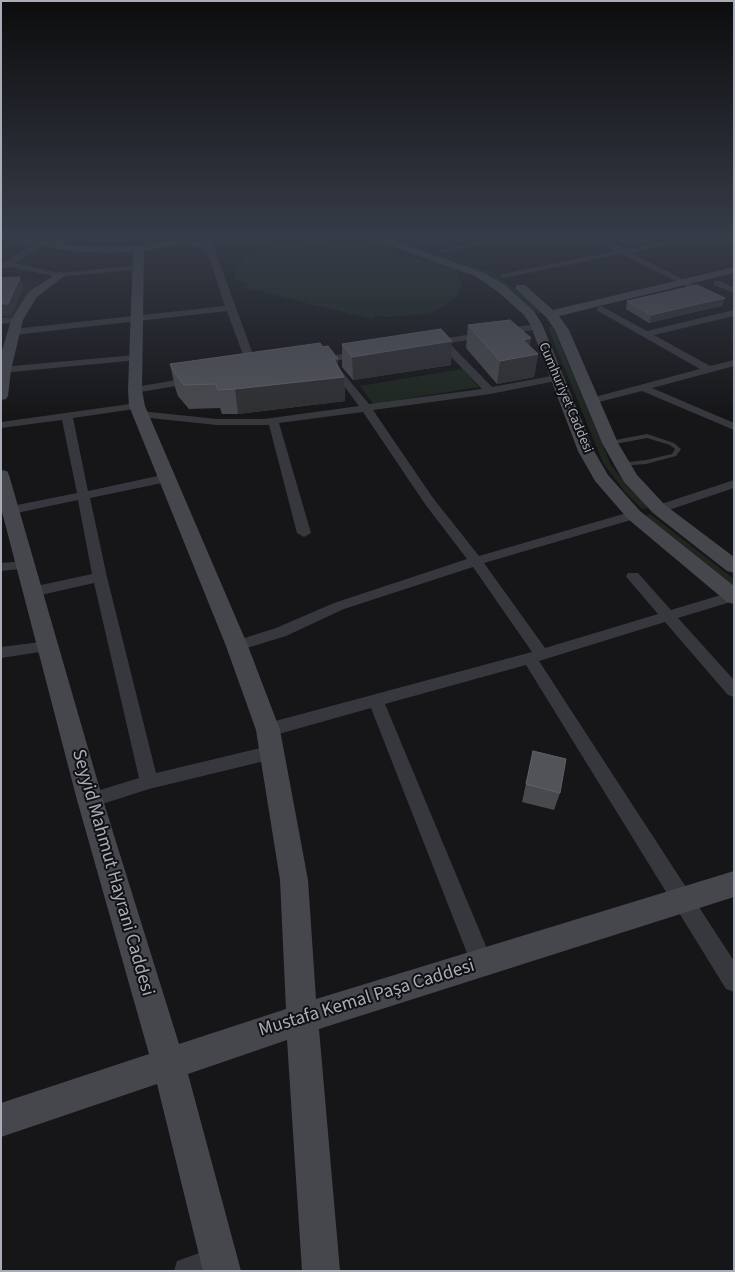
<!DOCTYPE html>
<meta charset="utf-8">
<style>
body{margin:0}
#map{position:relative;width:735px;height:1272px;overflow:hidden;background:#161618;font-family:"Source Sans 3",sans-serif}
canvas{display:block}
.frame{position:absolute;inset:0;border:2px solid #a8adb8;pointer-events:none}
</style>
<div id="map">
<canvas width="735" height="1272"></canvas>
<div class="frame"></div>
</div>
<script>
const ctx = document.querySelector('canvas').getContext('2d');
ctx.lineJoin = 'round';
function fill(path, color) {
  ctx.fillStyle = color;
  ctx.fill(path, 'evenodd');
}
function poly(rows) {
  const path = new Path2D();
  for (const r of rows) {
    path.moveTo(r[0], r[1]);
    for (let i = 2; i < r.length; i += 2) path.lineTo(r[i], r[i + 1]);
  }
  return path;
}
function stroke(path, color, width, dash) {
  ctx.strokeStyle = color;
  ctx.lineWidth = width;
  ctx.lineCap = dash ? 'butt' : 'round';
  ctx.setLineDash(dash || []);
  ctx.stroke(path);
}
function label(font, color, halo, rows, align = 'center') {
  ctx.font = font + ' "Source Sans 3",sans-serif';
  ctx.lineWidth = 4;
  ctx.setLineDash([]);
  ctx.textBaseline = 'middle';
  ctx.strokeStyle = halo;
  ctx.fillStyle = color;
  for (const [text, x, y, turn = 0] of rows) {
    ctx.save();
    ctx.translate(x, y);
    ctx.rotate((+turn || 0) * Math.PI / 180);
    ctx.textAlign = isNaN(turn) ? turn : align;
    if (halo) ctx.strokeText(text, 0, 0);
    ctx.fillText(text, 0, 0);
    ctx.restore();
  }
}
fill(poly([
 [1,280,41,281,27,292,15,317,1,318]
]), '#222225');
fill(poly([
 [309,240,328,240,444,264,441,267,456,269,462,286,456,297,444,306,429,313,391,317,376,316,372,319,242,287,248,285,235,279,235,269,244,259,256,252],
 [444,256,447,256,493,273,527,298,542,313,537,313,512,291,486,273],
 [548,327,553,327,611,465,626,485,648,507,646,509,641,508,625,492,603,463],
 [463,369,479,387,373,404,360,386],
 [650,514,734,579,734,588,646,516]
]), '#1e261f');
fill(poly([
 [647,434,674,443,681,449,676,456,646,464,618,466,618,464,620,463,646,460,672,454,675,449,670,445,647,438,610,445,607,443,610,441,647,434]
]), '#37383d');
fill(poly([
 [60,239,71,239,61,245,55,245,55,241,60,239],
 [143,239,151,239,151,246,145,246,143,239],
 [183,239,191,239,205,245,203,239,211,239,259,371,258,373,250,373,249,371,227,311,14,335,9,332,14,329,225,306,207,251,183,242,183,239],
 [487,239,502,239,443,253,439,251,487,239],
 [593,239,603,239,624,249,675,239,691,239,631,253,700,288,693,290,622,254,503,278,499,276,503,274,615,251,593,239],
 [37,242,44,244,15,263,59,273,139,265,143,267,139,269,59,277,9,267,1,269,1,265,4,262,37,242],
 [714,281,720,281,734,288,734,293,714,285,714,281],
 [601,306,647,331,734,310,734,316,654,335,710,366,734,360,734,366,652,388,734,423,734,430,642,391,591,404,587,403,586,401,587,399,700,369,598,311,597,309,601,306],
 [17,317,21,320,20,322,1,324,1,318,17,317],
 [536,324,541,327,539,329,449,343,492,387,557,375,562,378,561,380,490,394,373,410,433,498,479,556,630,512,638,512,640,515,638,518,484,563,545,648,658,614,628,579,626,576,628,573,638,573,671,610,734,591,734,601,678,618,734,680,734,697,728,695,665,622,539,661,734,961,734,992,726,989,526,665,385,704,493,963,490,971,482,974,474,971,371,708,268,737,262,735,260,730,262,725,268,723,532,652,473,567,344,609,286,636,237,651,232,650,229,646,232,642,276,628,334,603,467,559,425,504,363,412,279,423,311,533,304,537,297,533,269,425,217,425,140,417,135,414,140,411,217,419,264,419,359,406,329,366,328,362,316,364,311,361,316,358,363,351,366,352,366,356,333,361,369,404,482,389,440,345,429,345,429,341,536,324],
 [135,355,138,356,138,360,1,373,1,367,135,355],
 [195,377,200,380,199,382,135,393,130,390,135,387,195,377],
 [137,403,141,404,142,406,141,408,73,418,88,491,167,474,173,478,167,482,90,498,107,577,156,773,273,745,279,747,282,752,279,757,273,759,149,789,90,808,84,805,81,800,84,795,139,778,94,583,32,597,27,595,25,592,27,589,32,587,92,574,78,500,12,514,6,510,12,506,77,493,62,420,1,428,1,422,137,403],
 [734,480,734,488,663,512,659,513,653,509,655,506,734,480],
 [24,561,29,562,31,565,29,568,1,571,1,563,24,561],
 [48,641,53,642,56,646,53,650,1,658,1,647,48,641],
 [219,1246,228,1250,232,1259,228,1268,223,1271,174,1271,177,1261,219,1246]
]), '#37383d');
fill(poly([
 [11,239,36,239,69,245,105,247,148,245,173,239,193,239,188,242,144,251,142,390,145,406,248,646,280,730,308,880,316,999,734,871,734,897,319,1029,340,1271,302,1271,287,1040,188,1074,241,1271,203,1271,157,1084,1,1137,1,1103,149,1054,77,800,1,508,1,470,7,471,9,475,103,800,179,1044,286,1009,280,880,256,730,226,646,129,406,128,390,133,252,105,253,69,251,16,242,11,239],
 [371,239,387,239,483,272,505,285,533,310,542,324,594,451,608,475,640,511,734,586,734,604,727,602,628,519,595,481,578,451,530,324,524,315,497,291,475,276,371,239],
 [725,239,734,239,734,244,726,241,725,239],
 [734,267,734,273,559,316,569,330,618,443,637,475,665,505,734,557,734,573,727,571,653,513,624,482,602,443,555,330,546,317,515,288,517,285,525,285,553,310,734,267],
 [59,272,63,273,65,275,63,277,37,297,23,320,11,370,8,396,6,399,1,400,1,354,11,320,28,292,59,272]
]), '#45474d');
fill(poly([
 [616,239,657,239,629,245],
 [627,301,722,306,699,311,649,323,626,309],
 [468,325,538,354,534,377,497,384,466,348],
 [342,344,451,365,353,380,342,367],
 [338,359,338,366,344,377,345,401,238,414,222,414,220,408,189,409,178,396,175,387,170,364],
 [533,751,560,793,554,810,522,802]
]), '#47494d');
fill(poly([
 [630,239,657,239,629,245],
 [20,277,23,289,12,315,1,316,1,304],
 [725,298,722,306,699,311,649,323,651,315,702,303],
 [531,338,528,356,538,354,534,377,497,384,500,361,523,340],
 [452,341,451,365,353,380,352,357],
 [334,359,338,359,338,378,344,377,345,401,238,414,235,389]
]), '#2f3033');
const building = poly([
 [20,277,8,304,1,304,1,278,20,277],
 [697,285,725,298,702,303,651,315,627,301,697,285],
 [510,320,531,338,523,340,538,354,500,361,468,325,510,320],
 [441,329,452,341,352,357,342,344,441,329],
 [320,343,323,347,328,346,338,359,334,359,344,377,235,389,218,390,216,384,184,385,174,372,170,364,320,343],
 [533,751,566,759,560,793,526,784,533,751]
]);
fill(building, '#525359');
stroke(building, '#5f6168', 1);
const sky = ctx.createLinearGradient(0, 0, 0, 417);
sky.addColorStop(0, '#0c0c0d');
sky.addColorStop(0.57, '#363c48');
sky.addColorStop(1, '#363c4800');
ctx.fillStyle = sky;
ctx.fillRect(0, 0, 735, 417);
label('14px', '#a8adb8', '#111113', [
 ["Cumhuriyet Caddesi",565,398,67]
]);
label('19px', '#a8adb8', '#111113', [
 ["Seyyid Mahmut Hayrani Caddesi",112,873,74],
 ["Mustafa Kemal Paşa Caddesi",367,999,-17]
]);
</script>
